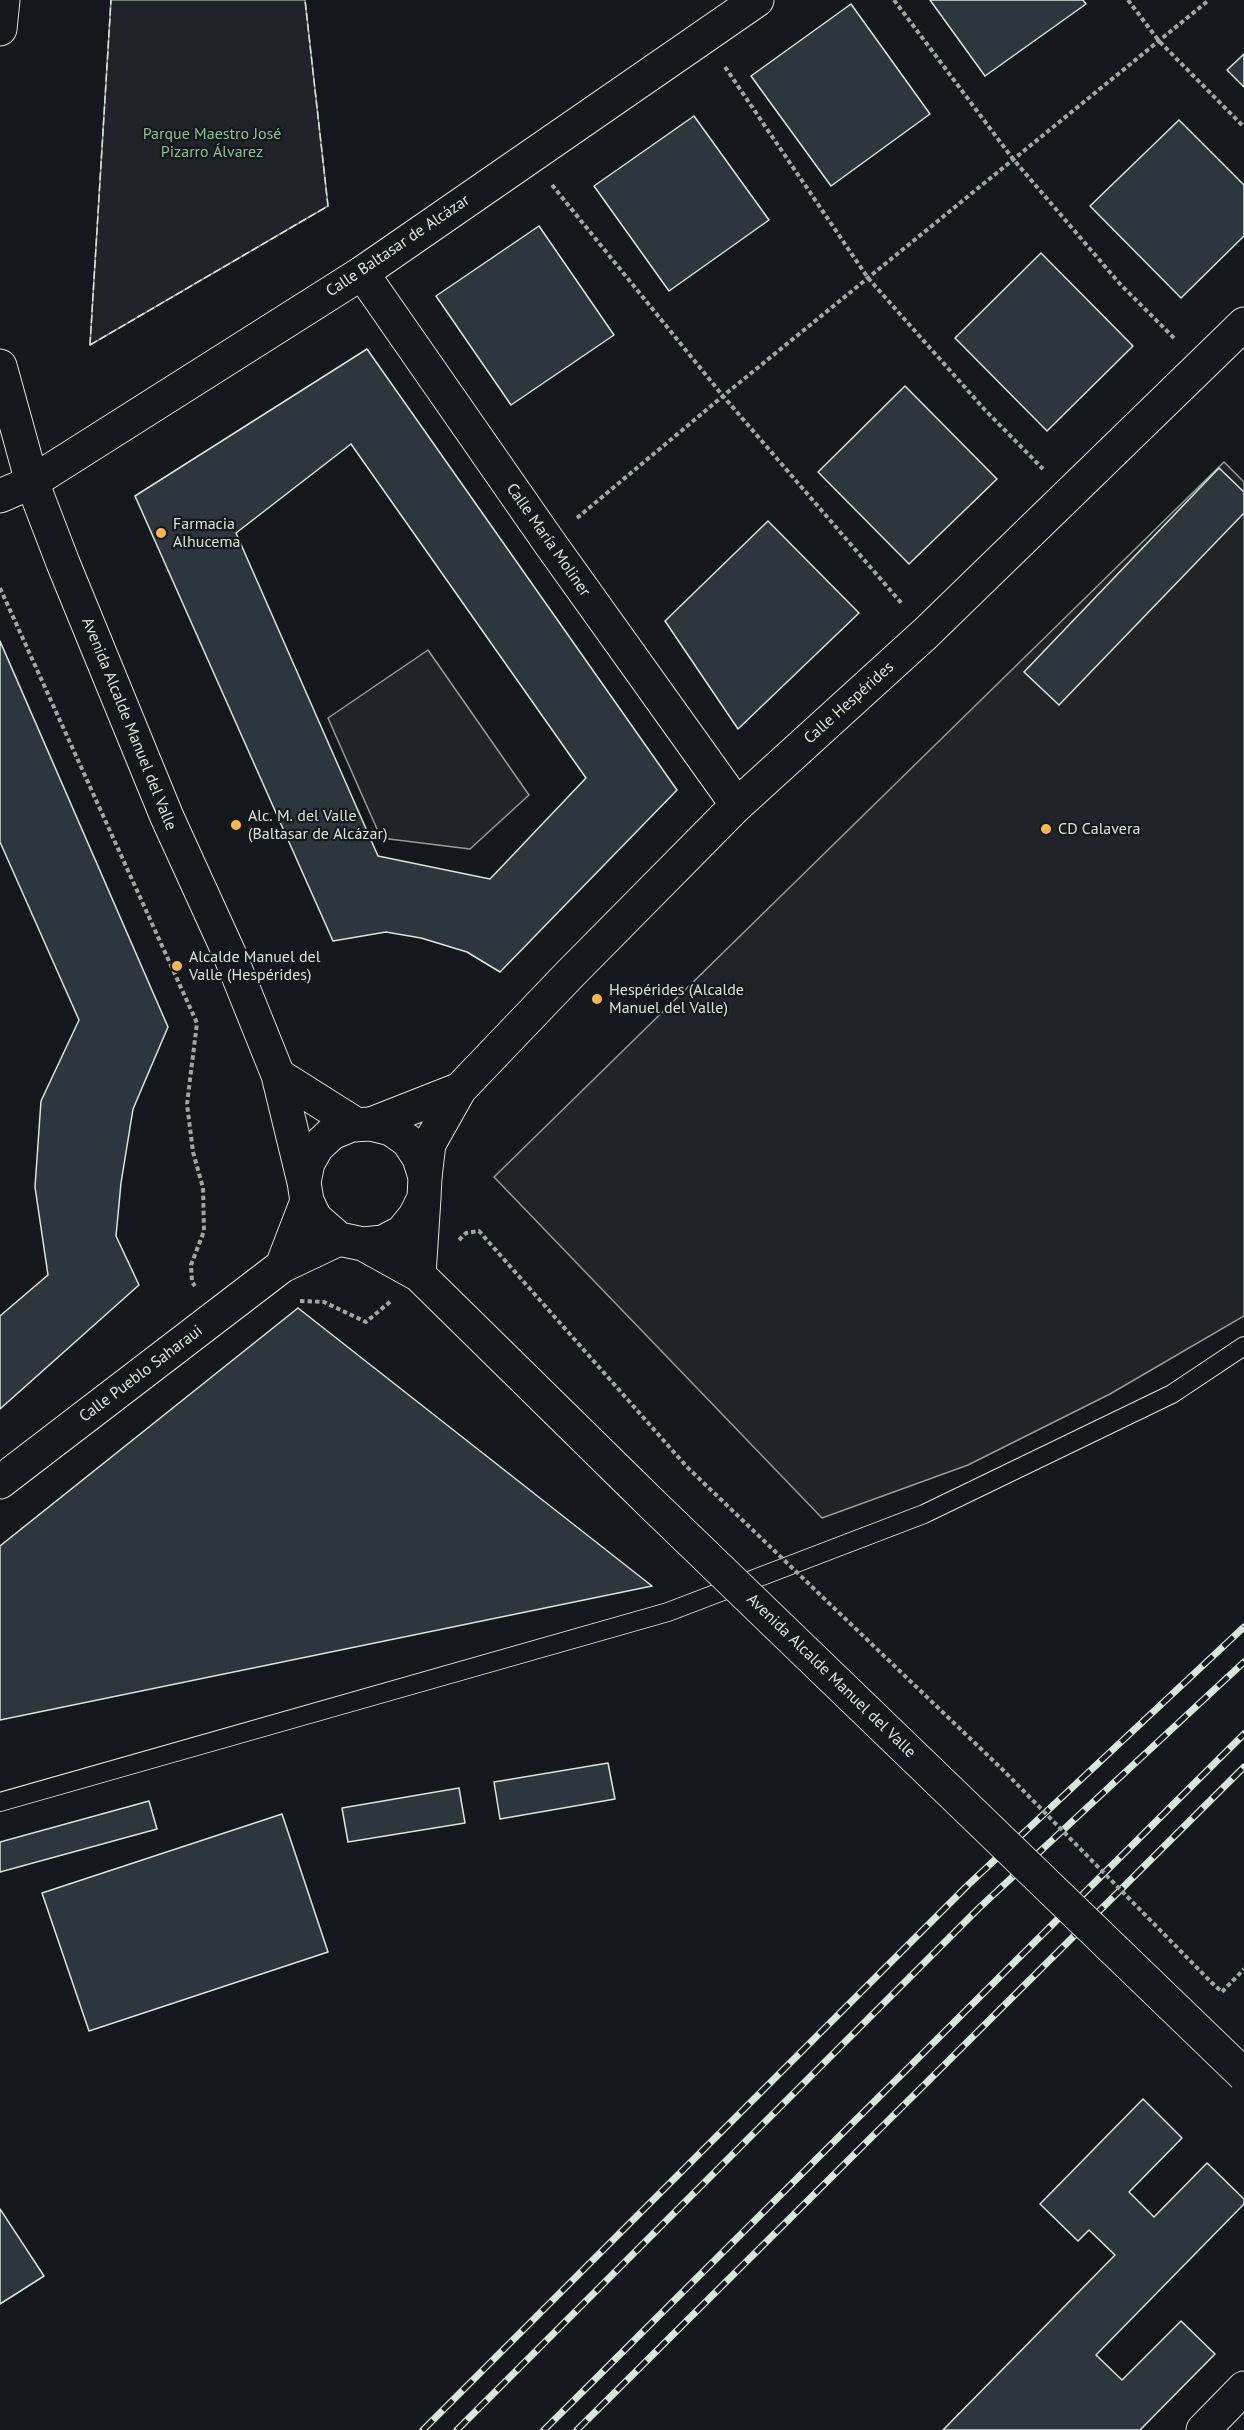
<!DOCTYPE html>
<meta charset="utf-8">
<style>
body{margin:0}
canvas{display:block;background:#14181c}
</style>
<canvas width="1244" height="2430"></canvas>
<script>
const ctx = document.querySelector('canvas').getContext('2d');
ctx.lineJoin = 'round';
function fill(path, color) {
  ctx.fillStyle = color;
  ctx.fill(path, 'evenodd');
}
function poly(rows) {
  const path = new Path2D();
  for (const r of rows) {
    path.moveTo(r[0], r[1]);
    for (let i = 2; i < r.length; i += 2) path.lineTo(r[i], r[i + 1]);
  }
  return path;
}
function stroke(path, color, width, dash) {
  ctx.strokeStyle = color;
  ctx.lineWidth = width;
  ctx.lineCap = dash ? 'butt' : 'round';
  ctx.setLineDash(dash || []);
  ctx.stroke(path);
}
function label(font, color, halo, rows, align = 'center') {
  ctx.font = font + ' "PT Sans",sans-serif';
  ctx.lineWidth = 4.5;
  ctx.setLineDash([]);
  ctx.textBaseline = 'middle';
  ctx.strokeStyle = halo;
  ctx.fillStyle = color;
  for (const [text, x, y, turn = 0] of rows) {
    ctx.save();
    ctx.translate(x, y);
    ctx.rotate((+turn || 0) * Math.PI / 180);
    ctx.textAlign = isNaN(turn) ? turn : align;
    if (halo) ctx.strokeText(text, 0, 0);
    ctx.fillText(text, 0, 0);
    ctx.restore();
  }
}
const green = poly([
 [111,0,305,0,328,206,90,345,111,0],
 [1224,462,1244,482,1244,1316,1110,1394,968,1465,822,1518,494,1177,1224,462],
 [428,650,529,795,470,849,381,838,328,718,428,650]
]);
fill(green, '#202428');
stroke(green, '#939e99', 1.5);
const building = poly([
 [930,0,1083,0,1086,4,985,76,930,0],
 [851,4,930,114,831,186,751,76,851,4],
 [1244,54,1244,87,1227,70,1244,54],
 [694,116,769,220,669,291,594,186,694,116],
 [1179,120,1244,185,1244,236,1181,298,1090,206,1179,120],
 [539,226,614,335,511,405,436,296,539,226],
 [1041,253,1133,346,1047,431,955,338,1041,253],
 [367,349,677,790,500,972,467,952,421,938,386,932,333,941,135,496,367,349],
 [351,444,586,778,490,879,378,856,236,533,351,444],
 [905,386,997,479,909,564,818,472,905,386],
 [1219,468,1244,492,1244,513,1059,705,1024,672,1219,468],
 [768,521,859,613,738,729,665,621,768,521],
 [0,641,168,1027,133,1109,121,1183,116,1236,139,1285,0,1409,0,1316,48,1275,35,1187,41,1101,79,1020,0,842,0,641],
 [298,1308,652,1586,0,1720,0,1546,298,1308],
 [608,1763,615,1799,500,1819,494,1782,608,1763],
 [459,1788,465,1823,348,1842,342,1808,459,1788],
 [149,1801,157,1829,0,1872,0,1842,149,1801],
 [282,1814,328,1952,89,2031,42,1893,282,1814],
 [1143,2099,1182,2138,1129,2192,1154,2217,1207,2163,1244,2199,1244,2204,1096,2355,1122,2380,1181,2321,1215,2354,1140,2430,943,2430,1115,2255,1089,2230,1078,2241,1040,2204,1143,2099],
 [0,2209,44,2276,0,2304,0,2209]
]);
fill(building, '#2c363c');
stroke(building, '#d8e6dc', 1.5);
const lane = poly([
 [0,1802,668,1612,924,1514,1172,1394,1244,1346]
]);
const street = poly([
 [362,273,549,542,737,805],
 [1203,2430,1244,2388]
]);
const secondary = poly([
 [0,496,32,482,362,273,757,0],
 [371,1124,460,1089],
 [425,1177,429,1144,460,1089,570,974,737,805,926,633,1244,324],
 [282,1266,307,1201],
 [0,1482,282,1266,339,1239]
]);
const primary = poly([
 [0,29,3,0],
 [0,366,32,482,63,563,167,817,229,953,278,1075,304,1182],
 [278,1075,357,1125],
 [363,1244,419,1275,650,1502],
 [419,1275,424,1198,425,1177,419,1158,408,1141,391,1129,371,1124,351,1125,332,1133,317,1147,308,1163,304,1182,307,1201,315,1218,339,1239,363,1244,383,1242,402,1232,415,1216,424,1198]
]);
stroke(lane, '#d8e6dc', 20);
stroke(street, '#d8e6dc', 35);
stroke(secondary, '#d8e6dc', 35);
stroke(primary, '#d8e6dc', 35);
stroke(poly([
 [894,0,1013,159,1120,284,1175,339],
 [1128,0,1159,41,1244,127],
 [725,67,868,278,985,410,1043,469],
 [552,185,723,396,903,605],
 [577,518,723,396,1209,0],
 [0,588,197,1023,187,1104,193,1152,203,1188,204,1231,191,1265,192,1282,195,1286],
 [459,1240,466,1233,479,1231,687,1467],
 [300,1301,324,1302,366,1322,391,1301],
 [1211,1982,1222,1992,1244,1969]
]), '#9da8a2', 4, [4.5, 3]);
stroke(lane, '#14181c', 18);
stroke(street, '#14181c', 33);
stroke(secondary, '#14181c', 33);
stroke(primary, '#14181c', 33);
const rail = poly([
 [423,2430,969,1884,1244,1627],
 [457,2430,979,1908,1244,1662],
 [544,2430,1244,1734],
 [577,2430,1244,1767]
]);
stroke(rail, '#d8e6dc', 7);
stroke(rail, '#14181c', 4.5, [14]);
const primaryBridge = poly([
 [650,1502,1244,2075]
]);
stroke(primaryBridge, '#d8e6dc', 35, []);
stroke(poly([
 [687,1467,1003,1770,1211,1982]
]), '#9da8a2', 4, [4.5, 3]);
stroke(primaryBridge, '#14181c', 33);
stroke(poly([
 [90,345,328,206,305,0],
 [90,345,111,0]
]), '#d8e6dc', 1.5, [8, 3]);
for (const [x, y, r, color] of [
 [161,533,6,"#ffb74d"],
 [236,825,6,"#ffb74d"],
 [1046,829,6,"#ffb74d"],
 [177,966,6,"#ffb74d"],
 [597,999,6,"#ffb74d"]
]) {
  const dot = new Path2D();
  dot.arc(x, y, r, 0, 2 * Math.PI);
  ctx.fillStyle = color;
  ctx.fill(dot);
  stroke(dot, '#14181c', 2);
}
label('16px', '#8ac095', '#14181c', [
 ["Parque Maestro José",212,134],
 ["Pizarro Álvarez",212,152]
]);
label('16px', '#d8e6dc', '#14181c', [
 ["Calle Baltasar de Alcázar",398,246,-34],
 ["Calle María Moliner",548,540,55],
 ["Calle Hespérides",849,703,-42],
 ["Avenida Alcalde Manuel del Valle",129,724,68],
 ["Calle Pueblo Saharaui",141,1374,-37],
 ["Avenida Alcalde Manuel del Valle",831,1676,44]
]);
label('16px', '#d8e6dc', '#14181c', [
 ["Farmacia",173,524],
 ["Alhucema",173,542],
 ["Alc. M. del Valle",248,816],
 ["(Baltasar de Alcázar)",248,834],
 ["CD Calavera",1058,829],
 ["Alcalde Manuel del",189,957],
 ["Valle (Hespérides)",189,975],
 ["Hespérides (Alcalde",609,990],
 ["Manuel del Valle)",609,1008]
], 'left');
</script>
